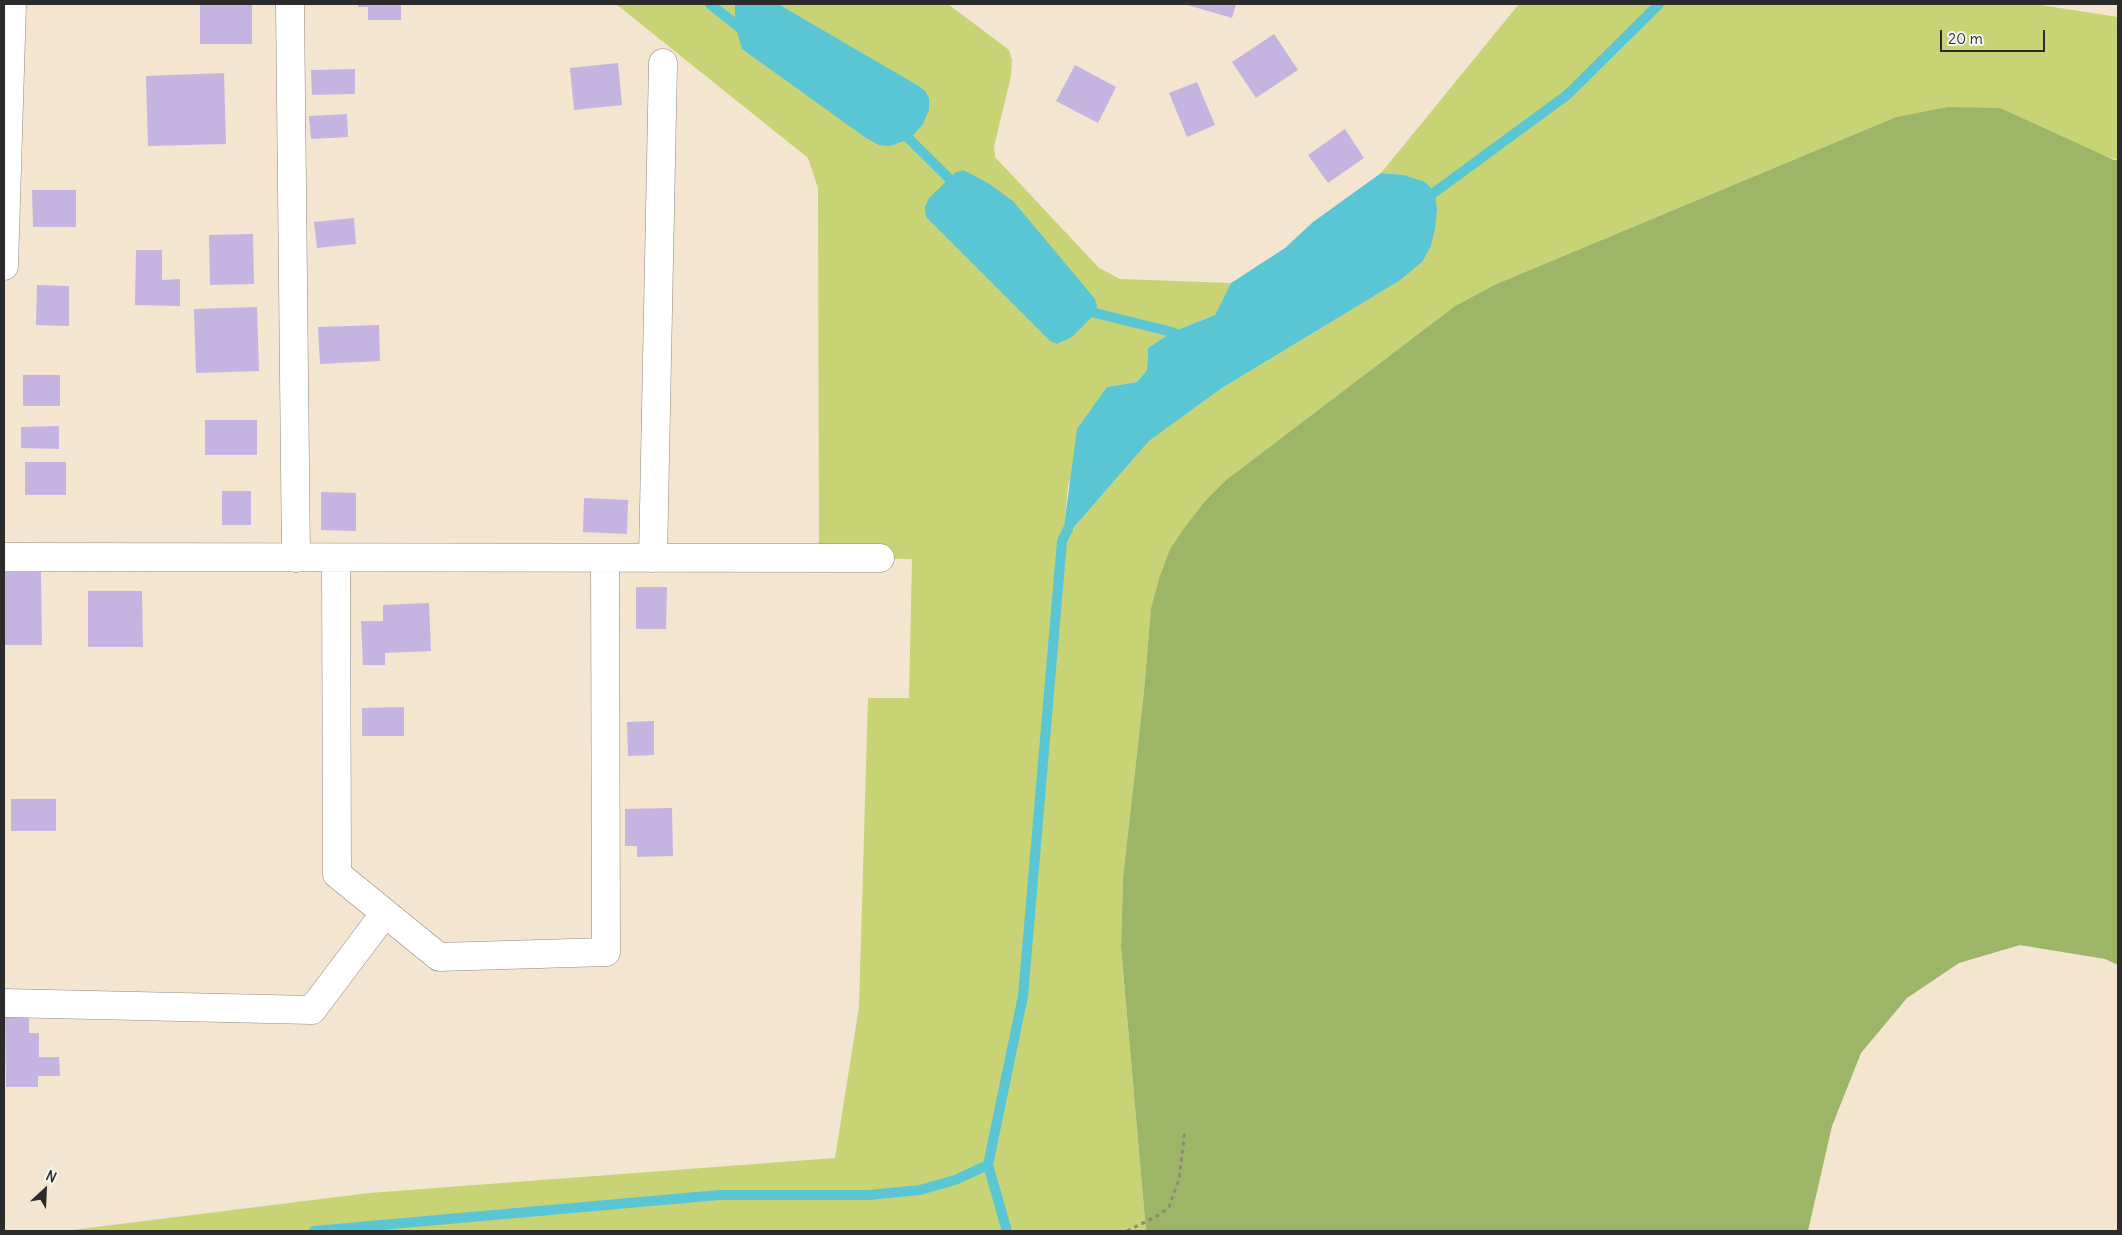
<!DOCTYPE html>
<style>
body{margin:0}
#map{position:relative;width:2122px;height:1235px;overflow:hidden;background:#f4e5d1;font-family:Delius,sans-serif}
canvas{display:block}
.frame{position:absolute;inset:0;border:5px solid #2b2b2b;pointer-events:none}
.north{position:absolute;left:20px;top:1165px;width:50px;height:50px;-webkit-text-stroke:4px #f6f6f2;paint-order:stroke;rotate:25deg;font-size:14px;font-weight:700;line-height:20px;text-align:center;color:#2b2b2b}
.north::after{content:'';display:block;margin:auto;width:18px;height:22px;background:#2b2b2b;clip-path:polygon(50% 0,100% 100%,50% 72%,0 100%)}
.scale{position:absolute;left:1940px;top:30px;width:105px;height:22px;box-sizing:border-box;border:2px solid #2b2b2b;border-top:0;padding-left:6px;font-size:15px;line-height:18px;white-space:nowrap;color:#2b2b2b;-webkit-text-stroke:4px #f6f6f2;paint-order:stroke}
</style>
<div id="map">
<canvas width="2122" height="1235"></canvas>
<div class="frame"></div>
<div class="north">N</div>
<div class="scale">20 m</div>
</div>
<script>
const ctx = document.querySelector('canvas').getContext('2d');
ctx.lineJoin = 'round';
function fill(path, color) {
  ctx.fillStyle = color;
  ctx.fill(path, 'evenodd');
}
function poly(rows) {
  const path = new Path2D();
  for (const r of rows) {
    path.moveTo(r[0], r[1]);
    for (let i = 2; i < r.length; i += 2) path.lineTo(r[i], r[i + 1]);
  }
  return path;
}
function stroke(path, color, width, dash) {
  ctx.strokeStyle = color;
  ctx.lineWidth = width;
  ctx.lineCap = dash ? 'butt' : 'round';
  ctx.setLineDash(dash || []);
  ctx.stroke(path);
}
fill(poly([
 [616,4,948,4,1009,50,1012,60,1011,76,994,147,995,157,1099,268,1120,279,1231,283,1215,315,1172,332,1148,348,1147,370,1137,382,1107,387,1068,485,1063,540,1149,441,1222,388,1399,281,1431,246,1437,210,1404,175,1381,173,1519,4,2034,4,2118,17,2118,160,1947,107,1896,117,1494,285,1455,306,1226,480,1205,501,1170,549,1151,608,1144,691,1123,877,1121,947,1146,1231,64,1231,369,1193,835,1158,859,1007,868,698,909,698,912,559,819,558,818,188,808,158]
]), '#c7d374');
fill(poly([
 [1947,107,2000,108,2114,160,2118,160,2118,965,2105,959,2020,945,1959,963,1907,998,1861,1053,1832,1126,1808,1231,1146,1231,1121,947,1123,877,1144,691,1151,608,1160,576,1170,549,1185,527,1205,501,1226,480,1455,306,1494,285,1896,117]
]), '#9db566');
fill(poly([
 [735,4,778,4,917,85,925,91,929,98,929,110,923,124,910,139,890,146,879,145,866,138,742,49,735,24],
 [963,170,988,183,1013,201,1095,299,1097,306,1095,314,1072,337,1057,344,1050,341,926,217,925,207,929,198,955,173],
 [1381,173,1404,175,1425,182,1435,192,1437,210,1435,229,1431,246,1422,262,1399,281,1222,388,1149,441,1062,541,1077,429,1107,387,1137,382,1147,370,1148,348,1172,332,1215,315,1231,283,1285,248,1313,222]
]), '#5ac6d4');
stroke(poly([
 [710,4,744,31],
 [901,131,959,188],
 [1424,200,1567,95,1659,4],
 [1083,310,1172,332,1184,339],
 [314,1231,719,1195,869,1195,920,1190,955,1180,988,1165],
 [1007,1231,988,1165,1023,996,1062,541,1068,529]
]), '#5ac6d4', 10);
fill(poly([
 [200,4,252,4,252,44,200,44],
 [358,4,401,4,401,20,368,20,368,7,358,7],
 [1184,4,1236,4,1232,18],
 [1274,34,1298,70,1256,98,1232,62],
 [618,63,622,105,574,110,570,68],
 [1075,65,1116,87,1098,123,1056,101],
 [355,69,355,94,312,95,311,70],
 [224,73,226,144,148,146,146,76],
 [1197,82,1215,125,1187,137,1169,93],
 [347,114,348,137,311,139,309,116],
 [1345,129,1364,158,1328,183,1308,155],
 [32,190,76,190,76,227,33,227],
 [354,218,356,244,317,248,314,222],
 [253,234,254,284,210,285,209,235],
 [136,250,162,250,162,280,180,279,180,306,135,305],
 [37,285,69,286,69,326,36,325],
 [257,307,259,371,196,373,194,309],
 [379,325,380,361,320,364,318,327],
 [23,375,60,375,60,406,23,406],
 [205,420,257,420,257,455,205,455],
 [59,426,59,449,21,448,21,427],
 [25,462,66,462,66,495,25,495],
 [222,491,251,491,251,525,222,525],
 [321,492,356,493,356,531,321,530],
 [584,498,628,500,627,534,583,532],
 [4,572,41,572,42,645,5,645],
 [636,587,667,587,666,629,636,629],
 [88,591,142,591,143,647,88,647],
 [429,603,431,651,385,653,385,665,363,665,361,621,383,621,383,605],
 [404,707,404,736,362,736,362,708],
 [654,721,654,755,628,756,627,722],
 [11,799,56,799,56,831,11,831],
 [672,808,673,856,637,857,637,846,625,846,625,809],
 [5,1017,29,1017,29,1033,39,1033,39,1057,59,1057,60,1076,38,1076,38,1087,6,1087]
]), '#c5b3e0');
const minor = poly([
 [290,4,296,558],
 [4,266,12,4],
 [4,557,880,558],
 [336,558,337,874,439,957,606,952,605,558],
 [653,558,663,63],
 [4,1003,312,1010,385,913]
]);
stroke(minor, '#90887e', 29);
stroke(poly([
 [1127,1231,1159,1215,1169,1207,1179,1179,1185,1130]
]), '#90887e', 3, [4, 4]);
stroke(minor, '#fff', 28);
</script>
